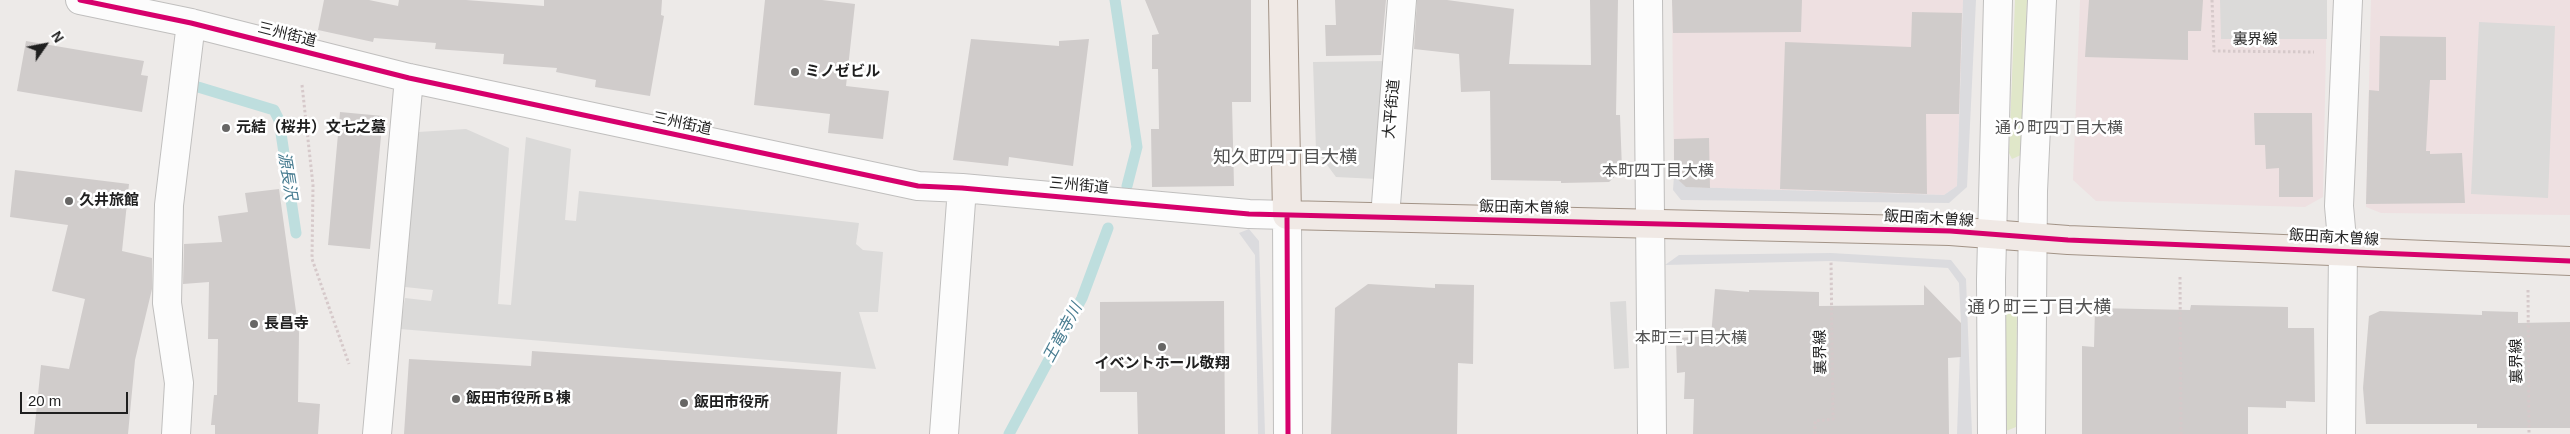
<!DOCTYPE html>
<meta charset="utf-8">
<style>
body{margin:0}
#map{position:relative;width:2570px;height:434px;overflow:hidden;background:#edeae8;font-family:Arial,sans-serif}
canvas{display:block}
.north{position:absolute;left:20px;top:20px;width:50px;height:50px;-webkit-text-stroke:4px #fff;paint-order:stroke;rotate:57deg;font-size:14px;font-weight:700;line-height:20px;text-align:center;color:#1f1f1f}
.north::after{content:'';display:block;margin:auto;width:18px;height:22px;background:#1f1f1f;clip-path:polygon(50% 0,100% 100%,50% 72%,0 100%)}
.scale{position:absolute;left:20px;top:392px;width:108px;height:22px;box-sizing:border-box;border:2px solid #1f1f1f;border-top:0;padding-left:6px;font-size:15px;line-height:18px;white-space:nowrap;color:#1f1f1f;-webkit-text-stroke:4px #fff;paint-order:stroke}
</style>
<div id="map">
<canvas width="2570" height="434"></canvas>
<div class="north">N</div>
<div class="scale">20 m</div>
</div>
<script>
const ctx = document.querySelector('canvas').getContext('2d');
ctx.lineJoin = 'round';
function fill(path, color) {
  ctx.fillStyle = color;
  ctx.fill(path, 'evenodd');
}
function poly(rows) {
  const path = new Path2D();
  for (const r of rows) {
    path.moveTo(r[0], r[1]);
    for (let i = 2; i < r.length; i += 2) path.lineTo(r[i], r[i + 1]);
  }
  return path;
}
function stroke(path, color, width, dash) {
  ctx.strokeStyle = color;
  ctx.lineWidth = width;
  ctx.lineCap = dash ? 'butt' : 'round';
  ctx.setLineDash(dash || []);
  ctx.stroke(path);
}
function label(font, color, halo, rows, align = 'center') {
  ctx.font = font + ' Arial,"Noto Sans JP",sans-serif';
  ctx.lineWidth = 5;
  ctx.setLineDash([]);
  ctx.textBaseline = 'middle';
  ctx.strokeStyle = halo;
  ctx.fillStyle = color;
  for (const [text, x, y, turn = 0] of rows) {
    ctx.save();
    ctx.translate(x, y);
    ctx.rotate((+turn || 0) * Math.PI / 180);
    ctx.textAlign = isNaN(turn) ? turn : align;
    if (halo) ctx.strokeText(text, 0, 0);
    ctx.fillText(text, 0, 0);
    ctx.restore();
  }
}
fill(poly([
 [1672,0,1963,0,1957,186,1944,195,1686,187,1674,176],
 [2080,0,2327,0,2323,197,2305,207,2096,201,2073,180],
 [2371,0,2570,0,2570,215,2381,213,2366,207]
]), '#eee0e1');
fill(poly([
 [2220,0,2327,0,2327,39,2221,39],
 [2479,22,2555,26,2548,198,2471,194],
 [1387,61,1377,179,1336,177,1316,150,1313,62],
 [466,129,509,148,498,304,511,305,526,137,571,149,565,220,576,221,579,191,859,223,856,244,863,250,883,252,878,312,859,312,876,369,400,329,405,298,431,301,433,290,405,287,418,132],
 [1626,301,1629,368,1614,369,1610,302]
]), '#dbdad9');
fill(poly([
 [2015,0,2027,0,2021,155,2012,159,2009,153],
 [2011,299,2017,306,2016,427,2006,431,2002,427,2003,304]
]), '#e0e7c9');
fill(poly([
 [1963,0,1976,0,1967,187,1949,203,1681,200,1673,190,1674,176,1687,187,1944,195,1957,186],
 [1249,229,1259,241,1265,434,1258,434,1255,255,1239,233],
 [1831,253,1951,260,1966,279,1972,434,1957,434,1961,323,1959,283,1948,268,1831,261,1665,265,1679,255]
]), '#dbdbde');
stroke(poly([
 [1115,0,1137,147,1127,186],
 [198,87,274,110,279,120,296,233],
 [1009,434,1082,298,1108,228]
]), '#bedede', 11);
fill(poly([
 [324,0,369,0,398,6,399,0,466,0,544,6,544,0,662,0,661,15,664,16,650,96,595,87,596,80,556,72,557,68,503,64,504,54,435,49,436,43,374,38,373,42,318,30],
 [765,0,822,0,855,4,846,86,889,91,883,139,828,133,830,114,754,105],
 [1145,0,1251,0,1251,102,1232,102,1234,186,1152,187,1151,129,1159,129,1158,69,1152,69,1152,35,1159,34],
 [1335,0,1386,0,1381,55,1326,56,1325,25,1336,25],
 [1417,0,1447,0,1514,9,1509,64,1591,65,1590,0,1618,0,1616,115,1620,115,1622,170,1609,182,1561,183,1561,181,1491,180,1490,91,1461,92,1459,54,1414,49],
 [1672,0,1802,0,1801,32,1673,33],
 [2089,0,2203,0,2201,31,2188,31,2188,60,2085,57],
 [1912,12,1962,13,1959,114,1926,114,1927,194,1780,189,1785,42,1911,47],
 [2380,36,2446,37,2446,80,2430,80,2426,151,2430,151,2430,154,2462,153,2465,203,2366,204,2369,90,2379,91],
 [971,39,1059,46,1059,41,1089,39,1073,166,1009,157,1008,166,953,160],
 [26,41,144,61,141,75,148,76,142,112,17,91],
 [340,112,383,116,370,249,328,245],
 [2254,113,2312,113,2313,197,2279,197,2279,168,2266,169,2265,145,2255,145],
 [1709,138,1710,188,1686,187,1674,176,1674,139],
 [15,170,129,184,122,251,152,258,152,289,135,360,128,434,34,434,41,365,69,369,85,299,52,291,68,225,10,217],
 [279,189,299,333,298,402,320,404,318,434,215,434,215,425,211,425,214,395,217,395,218,339,208,339,209,282,183,284,184,244,222,242,218,216,248,212,245,193],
 [1368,284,1435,288,1435,284,1474,285,1473,364,1458,363,1457,434,1331,434,1335,308],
 [1924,285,1961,323,1961,357,1948,358,1949,434,1693,434,1694,399,1684,399,1685,372,1677,373,1676,338,1711,336,1715,289,1749,292,1749,290,1819,292,1819,306,1924,305],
 [1224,301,1225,434,1138,434,1137,392,1100,392,1100,302],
 [2191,305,2288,307,2288,328,2314,328,2315,402,2286,401,2286,408,2248,407,2248,434,2082,434,2082,346,2094,347,2095,308,2190,310],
 [2380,311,2482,315,2482,311,2518,312,2518,323,2570,322,2570,428,2477,428,2477,424,2366,424,2363,388,2369,316],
 [532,351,841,372,837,434,404,434,409,359,531,366]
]), '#d0cccb');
const minor = poly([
 [80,0,191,23,409,78,918,186,962,188,1249,214,1287,215,1288,434],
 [1648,0,1652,434],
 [1385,217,1402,0],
 [176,434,179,383,167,303,169,205,191,23],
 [377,434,409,78],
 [944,434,962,188],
 [1992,434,1991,280,1998,0],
 [2031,434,2033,191,2042,0],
 [2341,434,2343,251,2339,206,2348,0]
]);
const major = poly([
 [1283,0,1287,215,1950,231,2068,240,2570,261]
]);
stroke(minor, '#c0bfbe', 30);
stroke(major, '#a29386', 30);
stroke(poly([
 [2212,0,2214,51,2314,52],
 [302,85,313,185,312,259,349,364],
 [2180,277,2181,434],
 [2528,290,2529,434],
 [1815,434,1815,421,1833,419,1831,261]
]), '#d6c9ca', 3, [2.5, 2.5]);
stroke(minor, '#fcfcfc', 28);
stroke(major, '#f0e9e5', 28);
stroke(poly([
 [80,0,191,23,409,78,918,186,962,188,1249,214,1950,231,2068,240,2570,261],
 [1287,215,1288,434]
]), '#d6006c', 5);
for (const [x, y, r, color] of [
 [795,72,5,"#676665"],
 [226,128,5,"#676665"],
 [69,201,5,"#676665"],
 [254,324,5,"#676665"],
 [1162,347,5,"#676665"],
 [456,399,5,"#676665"],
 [684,403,5,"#676665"]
]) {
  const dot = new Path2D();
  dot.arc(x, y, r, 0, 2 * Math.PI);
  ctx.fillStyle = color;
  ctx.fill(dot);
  stroke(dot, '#fff', 2);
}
label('15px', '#1f1f1f', '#fff', [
 ["三州街道",287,35,14],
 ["裏界線",2255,40],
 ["大平街道",1392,109,-85],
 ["三州街道",682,124,12],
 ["三州街道",1079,186,5],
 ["飯田南木曽線",1524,208,1],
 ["飯田南木曽線",1929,219,3],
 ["飯田南木曽線",2334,238,3],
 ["裏界線",1821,352,-91],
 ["裏界線",2517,361,-91]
]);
label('bold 15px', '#1f1f1f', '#fff', [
 ["ミノゼビル",805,72],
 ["元結（桜井）文七之墓",236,128],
 ["久井旅館",79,201],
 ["長昌寺",264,324],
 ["イベントホール敬翔",1162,364,"center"],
 ["飯田市役所Ｂ棟",466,399],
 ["飯田市役所",694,403]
], 'left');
label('16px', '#525252', '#fff', [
 ["通り町四丁目大横",2059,129],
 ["本町四丁目大横",1658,172],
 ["本町三丁目大横",1691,339]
]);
label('italic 16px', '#497d91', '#fff', [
 ["源長沢",287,176,81],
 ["王竜寺川",1063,333,-62]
]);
label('18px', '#525252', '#fff', [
 ["知久町四丁目大横",1285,158],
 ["通り町三丁目大横",2039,308]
]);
</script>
